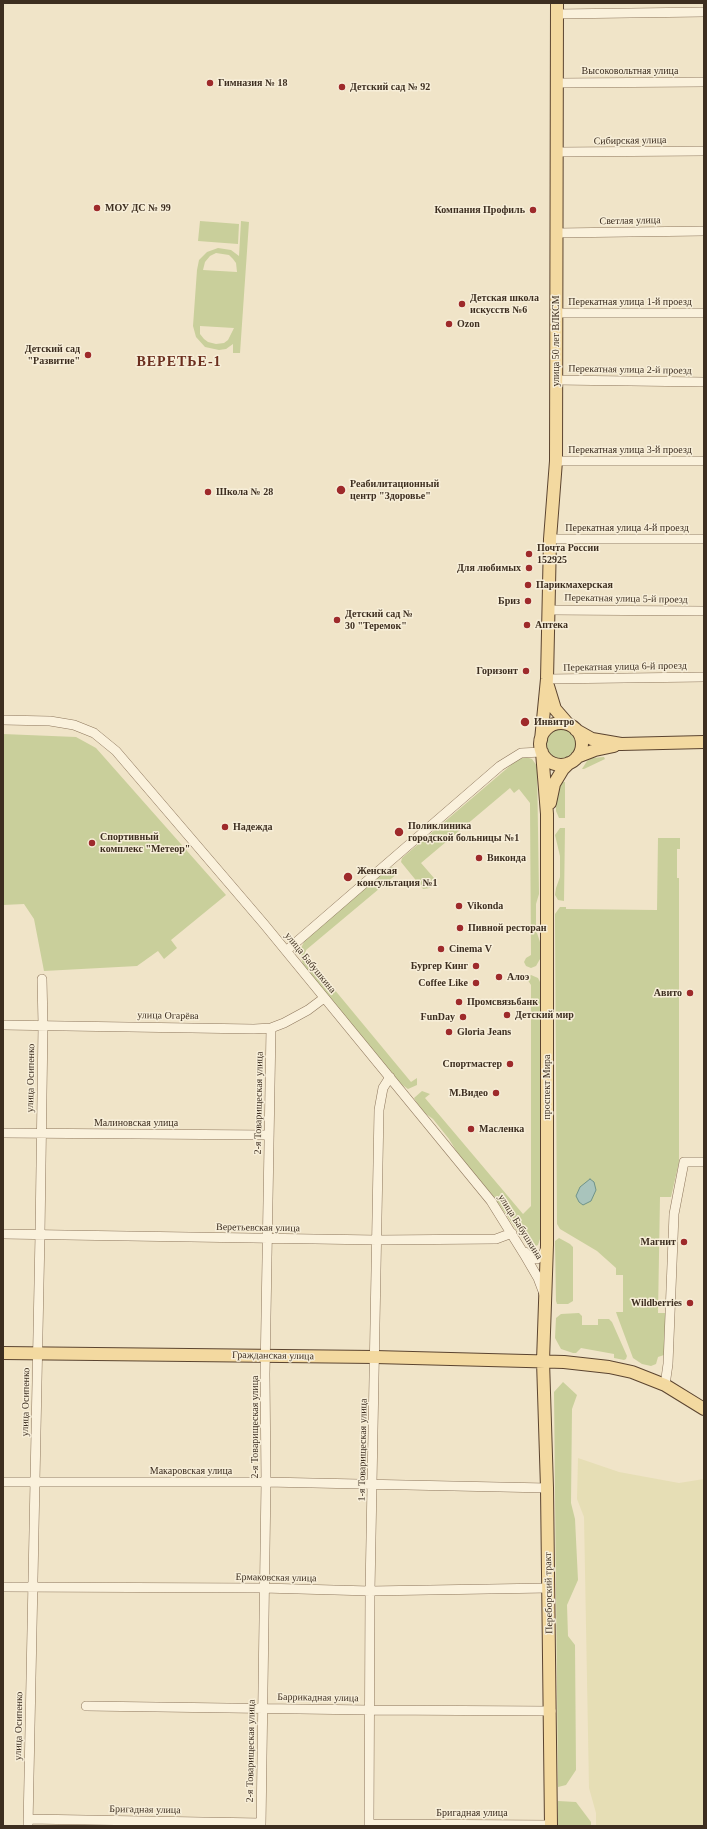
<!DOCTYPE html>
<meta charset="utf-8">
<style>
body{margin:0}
#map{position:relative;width:707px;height:1829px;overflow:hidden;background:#f0e4c8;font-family:Georgia,serif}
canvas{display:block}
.frame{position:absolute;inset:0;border:4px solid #3d2e20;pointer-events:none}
</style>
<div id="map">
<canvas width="707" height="1829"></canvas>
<div class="frame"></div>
</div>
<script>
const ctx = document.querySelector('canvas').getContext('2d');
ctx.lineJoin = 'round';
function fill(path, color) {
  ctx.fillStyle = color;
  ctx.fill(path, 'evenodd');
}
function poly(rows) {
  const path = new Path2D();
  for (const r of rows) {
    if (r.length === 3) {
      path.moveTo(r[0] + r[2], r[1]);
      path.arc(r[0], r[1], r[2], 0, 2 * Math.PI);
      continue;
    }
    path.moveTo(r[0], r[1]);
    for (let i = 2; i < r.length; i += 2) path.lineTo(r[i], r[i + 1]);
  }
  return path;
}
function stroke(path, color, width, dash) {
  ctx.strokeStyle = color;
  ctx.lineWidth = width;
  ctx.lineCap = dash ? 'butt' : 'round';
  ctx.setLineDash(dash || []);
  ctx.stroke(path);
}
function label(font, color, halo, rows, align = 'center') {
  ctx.font = font + ' Georgia,serif';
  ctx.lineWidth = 3;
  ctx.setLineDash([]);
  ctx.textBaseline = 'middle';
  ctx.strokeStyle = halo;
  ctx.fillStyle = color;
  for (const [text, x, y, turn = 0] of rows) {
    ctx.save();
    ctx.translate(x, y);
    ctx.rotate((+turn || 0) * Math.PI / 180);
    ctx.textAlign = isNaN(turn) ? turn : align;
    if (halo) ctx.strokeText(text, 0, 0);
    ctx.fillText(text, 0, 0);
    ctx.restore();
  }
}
fill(poly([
 [578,1458,619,1472,679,1483,704,1479,704,1826,596,1826,596,1813,589,1788,584,1517,577,1499]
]), '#e6deb5');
fill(poly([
 [200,221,239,224,238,244,198,241],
 [241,221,249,222,240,353,233,353,233,344,226,349,219,350,205,347,196,337,193,326,197,270,199,260,207,252,218,248,231,250,239,256],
 [216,253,229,255,233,259,236,263,237,272,203,270,205,262,210,256],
 [200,326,234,328,228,340,224,343,216,344,208,342,204,339,200,334],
 [561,744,18],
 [3,734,76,737,96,748,226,895,171,940,177,948,164,959,158,951,137,966,44,971,34,919,24,904,3,905],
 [526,757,532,759,537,766,539,894,536,904,536,930,540,942,540,959,536,966,531,968,526,966,524,962,526,958,531,955,530,803,519,789,514,793,510,788,421,863,434,878,434,882,430,888,423,889,401,862,402,858,518,759],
 [604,757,605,759,584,769,582,769,587,761,592,758],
 [560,781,565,782,565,818,559,818,556,811,556,792],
 [560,828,565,828,564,901,558,900,555,895,556,888,560,877,560,856,555,835],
 [658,838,680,838,680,849,677,849,677,878,679,878,679,1162,671,1197,660,1197,658,1313,668,1313,664,1355,658,1357,656,1364,651,1366,642,1364,633,1358,617,1315,616,1312,623,1312,623,1275,616,1275,616,1268,597,1251,560,1229,557,1224,555,914,560,907,566,907,566,909,657,910],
 [390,867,394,868,398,873,306,950,305,954,411,1082,417,1078,417,1085,408,1089,401,1084,304,967,300,955,301,948,305,940],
 [531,975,538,978,540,982,540,1239,538,1245,533,1247,525,1242,494,1197,460,1157,449,1139,433,1119,422,1111,414,1098,422,1091,430,1094,425,1098,523,1214,531,1206,531,985,527,979],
 [559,1238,570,1244,573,1247,573,1301,568,1304,557,1304,556,1301,555,1241],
 [579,1313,582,1316,582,1325,598,1325,598,1319,609,1319,612,1322,627,1356,626,1359,624,1360,614,1358,614,1354,581,1348,576,1353,573,1353,561,1349,555,1338,556,1318,561,1314],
 [563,1382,577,1395,572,1409,571,1503,575,1519,578,1580,567,1605,568,1636,575,1645,576,1770,566,1785,558,1787,554,1392],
 [558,1801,576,1802,591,1822,591,1826,558,1826]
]), '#c9cf9b');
const water = poly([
 [590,1179,594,1182,596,1190,591,1201,583,1205,579,1202,576,1196,580,1187,590,1179]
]);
fill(water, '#a9c4bc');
stroke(water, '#6f938a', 1);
const minor = poly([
 [557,14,704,12],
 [557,83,704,82],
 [556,152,704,151],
 [556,233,704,231],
 [556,313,704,313],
 [556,380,704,382],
 [556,461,704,461],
 [550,539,704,539],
 [548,610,704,611],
 [547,679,704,677],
 [3,720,50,721,74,725,94,733,116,751,264,924,491,1201,524,1254,538,1278,544,1294],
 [286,951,500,766,521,753,542,752],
 [3,1025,254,1029,271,1028,284,1023,308,1010,324,998],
 [3,1133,269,1135],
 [3,1234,377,1240,496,1239,512,1233],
 [525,1252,531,1258,537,1259,543,1254,547,1246],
 [665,1385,668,1364,674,1214,684,1162,704,1162],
 [3,1482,266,1482,547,1488],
 [3,1587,263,1588,370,1591,548,1588],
 [86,1706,370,1710,551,1711],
 [28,1819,261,1823],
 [369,1824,551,1825],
 [28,1826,40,1234,43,1025,42,979],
 [261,1826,266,1482,265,1374,271,1028],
 [369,1826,370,1591,379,1110,383,1088,390,1077]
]);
const major = poly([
 [548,686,555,709,568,724],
 [561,744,21],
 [576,730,592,739,621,744,704,742],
 [541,740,547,679,550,539,556,461,557,3],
 [542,752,547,814,547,1245,543,1361,547,1488,551,1826],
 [577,757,595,750,614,746],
 [550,803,554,784,563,769,569,763],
 [3,1353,375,1357,564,1362,609,1367,632,1372,665,1385,704,1409]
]);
stroke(minor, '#8d765c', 10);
stroke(major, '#5b4430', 14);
stroke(minor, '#faf1dc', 9);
stroke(major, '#f3d9a0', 12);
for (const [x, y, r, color] of [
 [210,83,4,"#9e2a2b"],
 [342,87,4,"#9e2a2b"],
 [97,208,4,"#9e2a2b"],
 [533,210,4,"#9e2a2b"],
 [462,304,4,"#9e2a2b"],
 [449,324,4,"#9e2a2b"],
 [88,355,4,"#9e2a2b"],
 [341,490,5,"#9e2a2b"],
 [208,492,4,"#9e2a2b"],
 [529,554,4,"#9e2a2b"],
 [529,568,4,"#9e2a2b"],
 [528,585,4,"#9e2a2b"],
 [528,601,4,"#9e2a2b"],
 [337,620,4,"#9e2a2b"],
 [527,625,4,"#9e2a2b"],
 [526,671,4,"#9e2a2b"],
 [525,722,5,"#9e2a2b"],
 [225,827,4,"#9e2a2b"],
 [399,832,5,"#9e2a2b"],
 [92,843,4,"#9e2a2b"],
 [479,858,4,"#9e2a2b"],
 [348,877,5,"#9e2a2b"],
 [459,906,4,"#9e2a2b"],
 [460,928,4,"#9e2a2b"],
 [441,949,4,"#9e2a2b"],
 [476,966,4,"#9e2a2b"],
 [499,977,4,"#9e2a2b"],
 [476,983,4,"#9e2a2b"],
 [690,993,4,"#9e2a2b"],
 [459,1002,4,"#9e2a2b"],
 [507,1015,4,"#9e2a2b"],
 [463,1017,4,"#9e2a2b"],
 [449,1032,4,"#9e2a2b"],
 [510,1064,4,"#9e2a2b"],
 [496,1093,4,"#9e2a2b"],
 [471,1129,4,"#9e2a2b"],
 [684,1242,4,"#9e2a2b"],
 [690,1303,4,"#9e2a2b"]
]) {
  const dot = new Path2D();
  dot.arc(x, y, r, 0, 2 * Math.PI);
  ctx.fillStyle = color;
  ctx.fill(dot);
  stroke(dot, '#f7eed8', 1.5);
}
label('10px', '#3d2e20', '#f7eed8', [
 ["Высоковольтная улица",630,71],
 ["Сибирская улица",630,141,-1],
 ["Светлая улица",630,221,-1],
 ["Перекатная улица 1-й проезд",630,302],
 ["улица 50 лет ВЛКСМ",556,341,-90],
 ["Перекатная улица 2-й проезд",630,370,1],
 ["Перекатная улица 3-й проезд",630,450],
 ["Перекатная улица 4-й проезд",627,528],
 ["Перекатная улица 5-й проезд",626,599,1],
 ["Перекатная улица 6-й проезд",625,667,-1],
 ["улица Бабушкина",310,963,51],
 ["улица Огарёва",168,1016,1],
 ["улица Осипенко",31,1078,-89],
 ["проспект Мира",547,1087,-90],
 ["2-я Товарищеская улица",259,1103,-89],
 ["Малиновская улица",136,1123],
 ["улица Бабушкина",520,1227,58],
 ["Веретьевская улица",258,1228,1],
 ["Гражданская улица",273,1356,1],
 ["улица Осипенко",26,1402,-89],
 ["2-я Товарищеская улица",255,1427,-90],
 ["1-я Товарищеская улица",363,1450,-89],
 ["Макаровская улица",191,1471],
 ["Ермаковская улица",276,1578,1],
 ["Переборский тракт",549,1593,-91],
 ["Баррикадная улица",318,1698,1],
 ["улица Осипенко",19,1726,-89],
 ["2-я Товарищеская улица",251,1751,-89],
 ["Бригадная улица",145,1810,1],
 ["Бригадная улица",472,1813]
]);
label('bold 10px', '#3d2e20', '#f7eed8', [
 ["Гимназия № 18",218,83],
 ["Детский сад № 92",350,87],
 ["МОУ ДС № 99",105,208],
 ["Компания Профиль",525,210,"right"],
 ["Детская школа",470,298],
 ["искусств №6",470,310],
 ["Ozon",457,324],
 ["Детский сад",80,349,"right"],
 ["\"Развитие\"",80,361,"right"],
 ["Реабилитационный",350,484],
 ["центр \"Здоровье\"",350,496],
 ["Школа № 28",216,492],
 ["Почта России",537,548],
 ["152925",537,560],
 ["Для любимых",521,568,"right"],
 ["Парикмахерская",536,585],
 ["Бриз",520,601,"right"],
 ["Детский сад №",345,614],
 ["30 \"Теремок\"",345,626],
 ["Аптека",535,625],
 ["Горизонт",518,671,"right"],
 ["Инвитро",534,722],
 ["Поликлиника",408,826],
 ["городской больницы №1",408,838],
 ["Надежда",233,827],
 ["Спортивный",100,837],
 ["комплекс \"Метеор\"",100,849],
 ["Виконда",487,858],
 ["Женская",357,871],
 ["консультация №1",357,883],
 ["Vikonda",467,906],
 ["Пивной ресторан",468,928],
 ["Cinema V",449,949],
 ["Бургер Кинг",468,966,"right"],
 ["Алоэ",507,977],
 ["Coffee Like",468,983,"right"],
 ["Авито",682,993,"right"],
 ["Промсвязьбанк",467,1002],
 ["Детский мир",515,1015],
 ["FunDay",455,1017,"right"],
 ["Gloria Jeans",457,1032],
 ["Спортмастер",502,1064,"right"],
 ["М.Видео",488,1093,"right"],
 ["Масленка",479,1129],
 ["Магнит",676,1242,"right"],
 ["Wildberries",682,1303,"right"]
], 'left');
ctx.letterSpacing = '1px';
label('bold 14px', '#6b2e1e', '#f7eed8', [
 ["ВЕРЕТЬЕ-1",179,362]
]);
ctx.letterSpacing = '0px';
</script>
